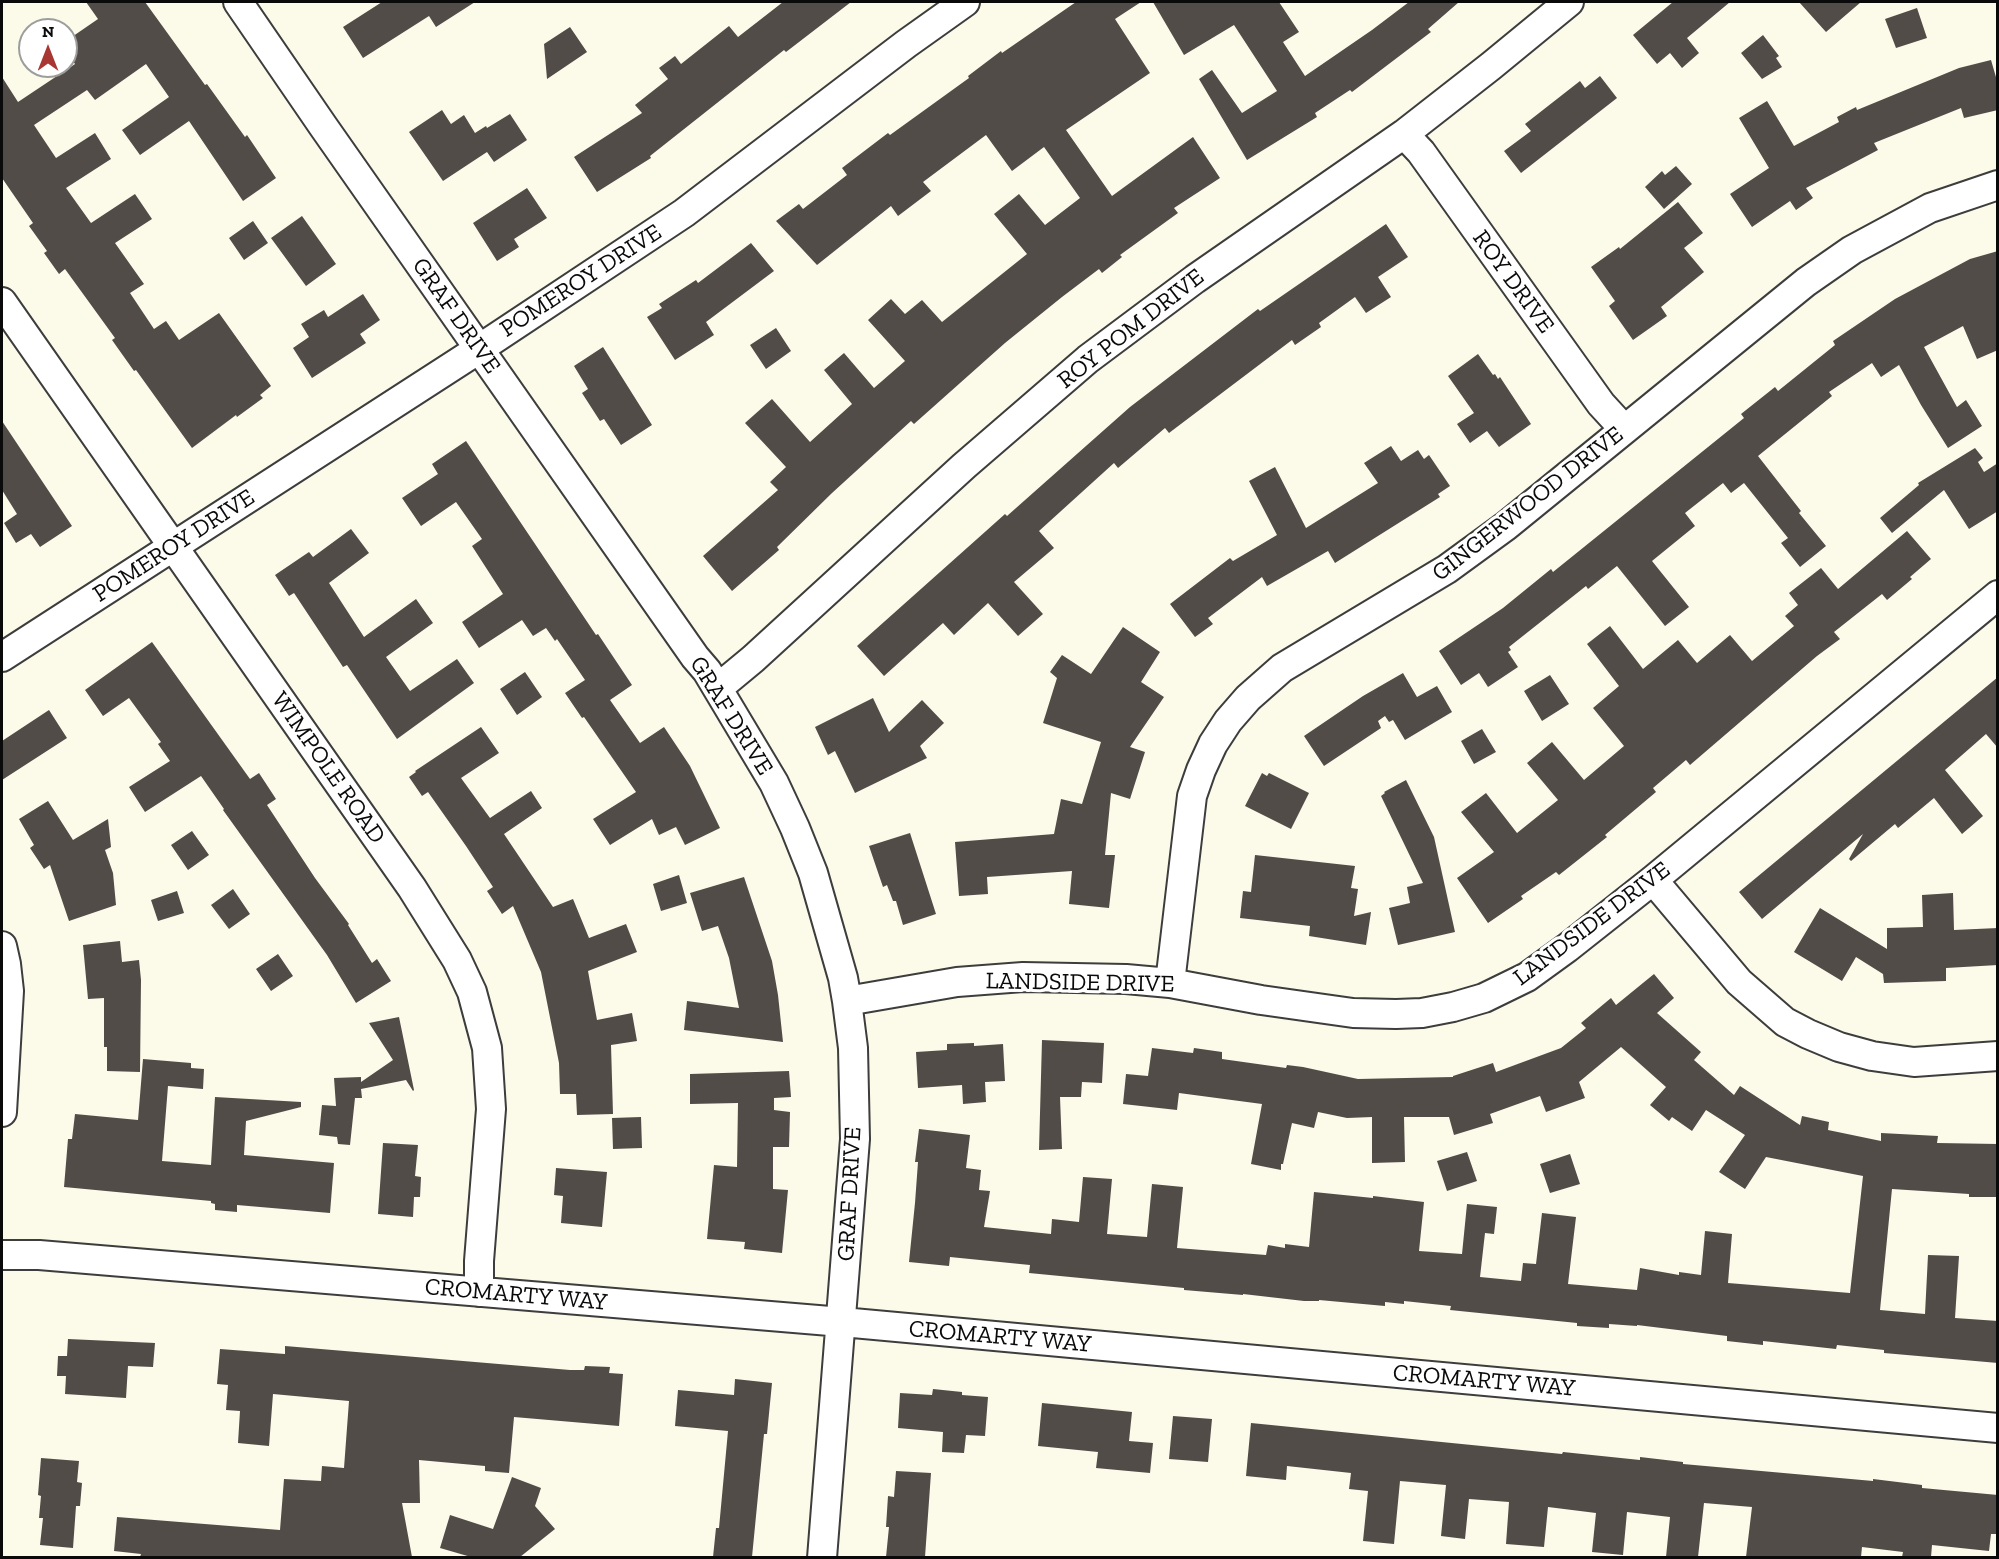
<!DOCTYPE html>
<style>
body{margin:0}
#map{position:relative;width:1999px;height:1559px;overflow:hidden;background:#fcfae9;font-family:"Zilla Slab",serif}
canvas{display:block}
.frame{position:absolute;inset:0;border:3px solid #0a0a0a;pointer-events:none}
.north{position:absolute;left:18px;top:18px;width:60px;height:60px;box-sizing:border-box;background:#fff;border:2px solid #9d9d9d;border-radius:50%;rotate:0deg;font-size:16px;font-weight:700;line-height:24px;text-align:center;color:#0a0a0a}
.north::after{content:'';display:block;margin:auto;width:21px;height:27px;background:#a83733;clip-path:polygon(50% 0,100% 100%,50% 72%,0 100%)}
</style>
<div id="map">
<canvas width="1999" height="1559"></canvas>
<div class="frame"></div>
<div class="north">N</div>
</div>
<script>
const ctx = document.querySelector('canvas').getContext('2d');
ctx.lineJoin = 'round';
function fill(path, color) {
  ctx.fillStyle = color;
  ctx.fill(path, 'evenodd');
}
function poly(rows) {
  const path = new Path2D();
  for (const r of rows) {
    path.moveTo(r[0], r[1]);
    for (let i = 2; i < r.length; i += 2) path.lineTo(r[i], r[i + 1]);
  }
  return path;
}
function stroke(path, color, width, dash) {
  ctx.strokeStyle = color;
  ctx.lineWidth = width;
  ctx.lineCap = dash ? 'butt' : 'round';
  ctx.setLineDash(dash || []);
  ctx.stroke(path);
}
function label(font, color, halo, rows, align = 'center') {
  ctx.font = font + ' "Zilla Slab",serif';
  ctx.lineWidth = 6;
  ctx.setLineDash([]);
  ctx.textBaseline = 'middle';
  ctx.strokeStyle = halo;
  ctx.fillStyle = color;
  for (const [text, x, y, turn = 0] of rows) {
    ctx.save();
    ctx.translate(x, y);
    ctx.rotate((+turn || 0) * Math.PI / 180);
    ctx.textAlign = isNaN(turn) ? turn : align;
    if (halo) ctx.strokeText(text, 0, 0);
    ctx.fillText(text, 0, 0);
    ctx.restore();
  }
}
fill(poly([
 [86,2,145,2,205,85,207,84,245,137,247,135,276,178,243,201,189,121,140,155,122,130,169,97,146,64,95,100,87,90,34,125,56,158,95,133,111,159,66,188,91,223,135,194,152,219,115,243,144,284,130,293,154,329,166,321,179,340,219,313,271,386,260,395,263,398,237,417,236,415,192,448,136,370,134,371,112,340,115,338,65,269,59,274,44,253,47,251,29,226,33,223,2,178,2,77,18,102,75,64,66,51,66,41,98,19],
 [382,2,475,2,436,27,429,16,363,58,343,27],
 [783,2,851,2,786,52,784,50,650,156,651,158,597,192,574,157,642,113,635,105,668,79,659,68,675,56,681,64,729,26,738,37],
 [1076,2,1141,2,1115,19,1150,73,1066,130,1112,196,1193,137,1220,178,1174,208,1178,213,1120,255,1122,257,1102,273,1099,269,1062,297,1005,343,914,424,911,421,832,493,777,547,779,550,732,591,703,556,778,490,770,482,786,467,745,423,772,399,810,442,852,404,824,370,844,353,874,388,905,361,868,320,891,299,905,314,922,300,942,322,1027,254,994,214,1019,194,1045,225,1080,198,1044,147,1012,171,986,135,923,182,931,191,898,216,891,206,817,265,776,221,799,204,803,209,847,175,842,168,888,133,890,135,969,78,968,76,1001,51,1002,53],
 [1153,2,1279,2,1299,32,1283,42,1305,76,1372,30,1409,2,1459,2,1428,29,1431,32,1352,92,1350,90,1315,113,1317,117,1247,160,1199,79,1212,70,1242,113,1277,91,1234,25,1184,55],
 [1673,2,1730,2,1687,38,1699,53,1682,68,1670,53,1657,64,1633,35],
 [1799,2,1861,2,1826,32],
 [1917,8,1927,38,1896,48,1885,19],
 [570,27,587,52,547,79,544,44],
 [1763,35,1779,56,1776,58,1782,67,1762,79,1741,53],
 [1991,60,1998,84,1998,110,1964,118,1961,108,1874,143,1878,150,1806,188,1813,198,1796,210,1790,201,1752,227,1730,194,1769,168,1739,118,1767,101,1794,146,1839,122,1837,117,1856,107,1857,110,1959,68],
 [1600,76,1617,98,1521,173,1504,151,1531,131,1525,124,1580,81,1585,88],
 [442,110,451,124,464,115,475,133,486,126,487,128,510,114,527,140,494,162,487,152,443,181,409,132],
 [1676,166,1692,184,1664,209,1645,187,1662,171,1665,175],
 [527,188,547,218,514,239,519,247,497,261,473,223],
 [1678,202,1703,233,1684,248,1704,272,1661,307,1667,316,1633,340,1609,306,1615,301,1591,267,1619,247,1620,249],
 [302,216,336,264,306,286,271,238],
 [253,221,268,243,244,260,229,238],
 [1386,224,1408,257,1378,277,1391,297,1366,313,1355,297,1319,323,1321,327,1295,345,1292,340,1169,433,1165,428,1118,468,1114,463,1039,531,1054,548,1014,582,1043,614,1018,636,988,603,954,635,943,623,884,676,857,646,986,531,1005,514,1007,516,1130,407,1258,309,1260,311],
 [751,243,774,271,706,322,714,335,675,360,647,317,662,308,659,304,696,280,698,283],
 [1998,251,1998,350,1977,359,1963,326,1924,347,1957,407,1966,400,1982,426,1948,448,1921,405,1899,365,1881,377,1872,363,1829,392,1832,396,1758,456,1801,511,1799,513,1826,546,1800,567,1781,543,1788,538,1744,483,1731,493,1723,483,1685,513,1695,526,1652,561,1689,607,1665,626,1617,566,1588,589,1586,586,1509,647,1511,650,1508,652,1518,667,1488,687,1479,673,1461,685,1439,651,1503,608,1551,569,1553,572,1744,418,1741,414,1775,387,1778,391,1835,345,1833,341,1895,299,1970,259],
 [363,294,380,320,360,334,366,343,312,378,293,348,309,337,301,324,324,310,328,317],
 [776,328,791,351,766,369,750,345],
 [603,347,652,425,621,445,604,419,600,421,582,393,588,389,574,366],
 [1478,354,1493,375,1495,374,1498,379,1500,377,1531,424,1499,447,1487,431,1470,443,1457,424,1474,413,1448,376],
 [2,421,72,526,40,547,31,534,16,543,4,523,17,514,2,490],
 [466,441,596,635,598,634,632,685,610,700,640,743,664,727,690,766,720,828,685,845,676,827,659,835,652,819,610,845,593,819,636,792,584,717,582,718,565,693,585,680,557,639,555,641,546,628,533,636,522,620,479,648,462,622,503,594,472,546,482,539,456,502,421,526,402,498,438,474,432,464],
 [1391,446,1401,461,1418,450,1424,459,1429,455,1450,486,1438,494,1440,497,1335,563,1328,551,1267,586,1262,577,1208,618,1213,624,1195,637,1170,604,1230,558,1233,561,1277,535,1249,481,1275,467,1306,528,1378,483,1364,463],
 [1975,448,1983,458,1978,462,1984,472,1998,463,1998,511,1969,529,1944,490,1892,533,1880,518,1919,485,1918,483],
 [351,529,369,553,329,583,364,637,416,599,433,623,386,657,410,691,457,659,474,683,397,739,347,665,343,667,294,593,289,596,275,575,309,552,313,557],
 [1907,531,1931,559,1910,577,1912,579,1887,600,1882,594,1834,632,1840,639,1817,656,1690,765,1686,760,1653,788,1656,792,1605,835,1607,837,1559,875,1556,872,1521,896,1523,899,1488,923,1457,878,1494,852,1461,812,1486,793,1517,833,1558,800,1527,763,1552,742,1584,780,1624,746,1593,708,1619,686,1587,644,1610,626,1643,669,1678,640,1697,663,1730,635,1752,661,1794,626,1785,616,1798,605,1789,593,1821,568,1838,589],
 [1123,627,1160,652,1141,682,1164,697,1130,747,1145,752,1130,799,1111,793,1105,855,1115,855,1109,908,1069,904,1072,871,987,877,988,894,959,896,955,842,1054,834,1061,799,1082,804,1101,742,1043,723,1057,678,1050,672,1062,655,1091,674],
 [152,642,250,779,259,773,276,799,267,805,315,878,349,924,348,925,372,963,377,959,391,981,356,1003,327,955,223,810,224,809,201,776,145,812,129,787,170,761,158,744,161,742,129,698,103,716,85,690],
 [525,672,542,697,517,715,500,689],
 [1403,673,1417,697,1437,686,1452,712,1405,740,1393,720,1389,722,1385,716,1378,721,1381,728,1324,766,1304,736,1363,696],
 [1550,675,1569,704,1542,721,1524,691],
 [1998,677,1998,748,1986,734,1945,770,1983,816,1962,834,1934,798,1898,828,1895,824,1851,861,1849,859,1863,834,1762,919,1739,892],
 [873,698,889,732,922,700,944,723,920,746,927,758,855,793,835,751,828,755,815,727],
 [49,710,67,738,2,780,2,741],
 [481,727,499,753,461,778,490,818,531,791,542,808,504,834,553,907,573,899,589,938,626,924,637,952,588,971,597,1020,632,1013,637,1041,611,1045,613,1114,577,1115,576,1094,560,1094,559,1063,541,972,513,906,502,914,487,891,493,887,466,846,428,792,422,796,409,777,416,772,415,771],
 [1482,729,1496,752,1474,764,1461,741],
 [1262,773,1267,776,1269,773,1309,793,1291,829,1245,806],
 [1406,780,1434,837,1455,932,1398,945,1389,908,1410,903,1407,887,1423,883,1381,796,1385,793,1384,792],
 [48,801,73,840,108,819,111,847,105,850,113,873,116,905,69,921,50,865,44,869,30,848,34,845,19,819],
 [192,831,209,855,188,870,171,845],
 [910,833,936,914,903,925,896,901,893,901,887,885,883,887,869,846],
 [1255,855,1355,866,1351,888,1358,889,1354,916,1371,912,1366,945,1309,936,1310,926,1240,918,1243,891,1251,892],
 [679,875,687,903,661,911,653,884],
 [744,877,772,961,778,995,783,1042,684,1030,687,1001,739,1008,729,958,718,926,702,931,690,893],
 [233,889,250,914,229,929,211,905],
 [177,891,184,913,158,921,151,900],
 [1953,893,1954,930,1998,928,1998,965,1946,968,1946,981,1884,983,1883,974,1856,957,1842,981,1794,952,1820,908,1887,949,1887,928,1923,927,1922,895],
 [120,941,122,962,139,960,141,980,140,1072,107,1071,107,1047,104,1047,104,998,88,999,83,945],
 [278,954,293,976,271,991,256,969],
 [1654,974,1674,998,1657,1013,1701,1052,1694,1060,1734,1095,1740,1086,1800,1125,1802,1116,1829,1122,1828,1130,1881,1141,1881,1133,1938,1136,1937,1143,1998,1144,1996,1197,1969,1197,1969,1194,1892,1189,1880,1310,1925,1314,1928,1255,1959,1256,1955,1318,1998,1321,1998,1363,1884,1353,1884,1350,1837,1345,1836,1349,1763,1341,1763,1345,1727,1341,1727,1336,1637,1325,1637,1326,1609,1324,1609,1328,1577,1326,1577,1323,1450,1310,1451,1306,1404,1301,1404,1304,1385,1302,1385,1306,1319,1300,1319,1301,1304,1301,1243,1294,1243,1295,1184,1290,1184,1288,1029,1273,1030,1265,950,1257,949,1266,909,1262,915,1203,918,1162,915,1162,919,1129,970,1135,966,1168,981,1170,979,1190,990,1191,984,1227,1051,1234,1052,1219,1079,1222,1083,1177,1112,1179,1107,1234,1147,1237,1152,1184,1183,1187,1177,1248,1266,1255,1268,1245,1285,1248,1285,1244,1309,1247,1314,1192,1373,1198,1373,1196,1424,1202,1419,1251,1462,1254,1467,1204,1497,1207,1494,1234,1485,1233,1480,1277,1521,1281,1523,1263,1536,1264,1542,1213,1576,1217,1568,1284,1637,1290,1640,1268,1679,1275,1679,1272,1701,1275,1705,1231,1732,1234,1728,1283,1850,1293,1863,1176,1766,1157,1745,1189,1719,1172,1745,1135,1706,1110,1692,1131,1672,1117,1669,1121,1650,1105,1666,1087,1621,1047,1579,1082,1585,1098,1546,1112,1540,1096,1490,1114,1493,1123,1454,1135,1449,1117,1404,1117,1405,1162,1372,1163,1372,1117,1347,1118,1318,1112,1314,1128,1292,1123,1283,1164,1281,1164,1281,1170,1251,1164,1262,1104,1179,1093,1177,1110,1123,1104,1126,1074,1148,1076,1152,1048,1193,1053,1194,1048,1222,1052,1222,1059,1286,1068,1287,1065,1303,1067,1358,1079,1453,1077,1453,1076,1493,1063,1496,1072,1561,1048,1586,1028,1581,1023,1611,998,1616,1005],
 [399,1017,414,1090,413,1091,406,1080,361,1089,362,1098,355,1098,350,1145,338,1144,337,1137,319,1135,322,1105,336,1106,334,1078,361,1077,361,1082,393,1060,369,1023],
 [1042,1040,1104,1043,1102,1083,1082,1082,1081,1097,1060,1097,1062,1149,1039,1150],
 [974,1043,974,1046,1003,1044,1005,1081,985,1082,986,1102,963,1104,962,1085,918,1088,916,1052,947,1050,947,1044],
 [143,1059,191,1063,191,1068,204,1069,203,1089,168,1086,162,1161,211,1165,215,1097,301,1102,301,1107,246,1121,244,1155,334,1163,330,1213,237,1205,237,1212,215,1210,215,1204,211,1203,211,1201,64,1187,68,1139,72,1139,75,1114,138,1120],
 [789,1071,791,1097,774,1098,774,1110,790,1112,789,1147,773,1147,773,1189,788,1190,782,1253,744,1249,745,1242,707,1239,714,1165,737,1167,738,1103,690,1104,690,1074],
 [641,1117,642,1148,613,1149,612,1118],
 [383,1143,418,1145,415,1176,421,1177,420,1197,414,1197,413,1217,378,1214],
 [1467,1152,1477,1181,1447,1191,1437,1161],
 [1570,1154,1580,1184,1550,1193,1540,1164],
 [556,1168,607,1172,602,1227,561,1223,563,1196,554,1195],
 [68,1339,155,1343,153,1367,128,1366,126,1398,65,1394,66,1376,57,1376,58,1356,67,1356],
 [285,1346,570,1370,584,1370,585,1366,610,1367,609,1373,623,1374,619,1426,514,1417,509,1473,485,1471,485,1466,419,1460,420,1503,402,1503,412,1557,140,1557,141,1554,114,1551,117,1517,280,1530,284,1479,321,1481,322,1466,344,1468,349,1401,273,1394,269,1446,238,1443,240,1411,226,1410,228,1385,217,1384,220,1349,285,1354],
 [735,1379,772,1383,767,1434,764,1434,752,1557,713,1557,716,1528,719,1528,728,1431,675,1426,678,1390,734,1395],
 [933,1389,962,1392,962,1395,988,1397,985,1436,966,1435,964,1453,942,1452,943,1432,898,1428,900,1393,932,1395],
 [1042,1403,1132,1412,1129,1441,1153,1443,1150,1473,1096,1468,1098,1452,1038,1446],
 [1173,1416,1212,1419,1208,1462,1169,1459],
 [1251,1423,1562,1454,1563,1452,1640,1460,1640,1457,1683,1462,1683,1464,1873,1481,1873,1479,1922,1485,1922,1488,1998,1495,1998,1534,1991,1534,1989,1551,1932,1545,1931,1557,1902,1557,1903,1552,1862,1547,1861,1557,1746,1557,1752,1507,1704,1503,1698,1557,1666,1557,1670,1517,1627,1512,1623,1555,1592,1552,1596,1513,1548,1507,1544,1547,1506,1544,1509,1502,1469,1499,1465,1539,1441,1536,1446,1485,1400,1481,1394,1544,1363,1541,1368,1491,1349,1489,1351,1473,1287,1466,1286,1480,1246,1476],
 [41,1458,79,1461,77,1482,82,1483,80,1506,76,1506,73,1548,40,1545,43,1518,39,1518,41,1496,38,1495],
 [896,1471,931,1473,925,1557,886,1557,889,1527,886,1527,888,1496,894,1497],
 [512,1477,541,1488,535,1506,555,1529,520,1557,471,1557,440,1548,450,1515,493,1529]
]), '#514c47');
const minor = poly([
 [238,2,323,126,695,657,707,671,774,783,795,828,813,873,843,978,847,1001,853,1048,855,1139,822,1558],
 [1404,134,1421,152,1601,404,1624,429],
 [2,302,412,888,457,960,472,992,487,1048,491,1109,479,1261,479,1292],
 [2,657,479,349,684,213,906,44,965,2],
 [718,688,753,659,964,466,1088,359,1195,279,1404,134,1491,66,1569,2],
 [1653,880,1739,982,1785,1022,1808,1034,1839,1047,1872,1056,1914,1062,1998,1056],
 [2,946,6,964,9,991,2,1112],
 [1170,983,1192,796,1201,770,1213,744,1228,721,1248,698,1282,668,1447,569,1506,526,1806,282,1852,250,1930,208,1998,185],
 [847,1001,957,982,1023,977,1126,979,1170,983,1261,1000,1353,1013,1396,1014,1422,1013,1453,1007,1484,998,1527,977,1567,948,1653,880,1998,595],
 [2,1255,39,1255,842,1322,1998,1428]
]);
stroke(minor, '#3d3d3d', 32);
stroke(minor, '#fff', 28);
label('24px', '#0a0a0a', '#fff', [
 ["POMEROY DRIVE",581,281,-33],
 ["ROY DRIVE",1513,282,54],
 ["GRAF DRIVE",456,316,55],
 ["ROY POM DRIVE",1131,329,-38],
 ["GINGERWOOD DRIVE",1528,504,-38],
 ["POMEROY DRIVE",174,546,-33],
 ["GRAF DRIVE",731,716,58],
 ["WIMPOLE ROAD",328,768,55],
 ["LANDSIDE DRIVE",1592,924,-37],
 ["LANDSIDE DRIVE",1080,983,1],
 ["GRAF DRIVE",850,1194,-87],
 ["CROMARTY WAY",516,1295,5],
 ["CROMARTY WAY",1000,1337,5],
 ["CROMARTY WAY",1484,1381,5]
]);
</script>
